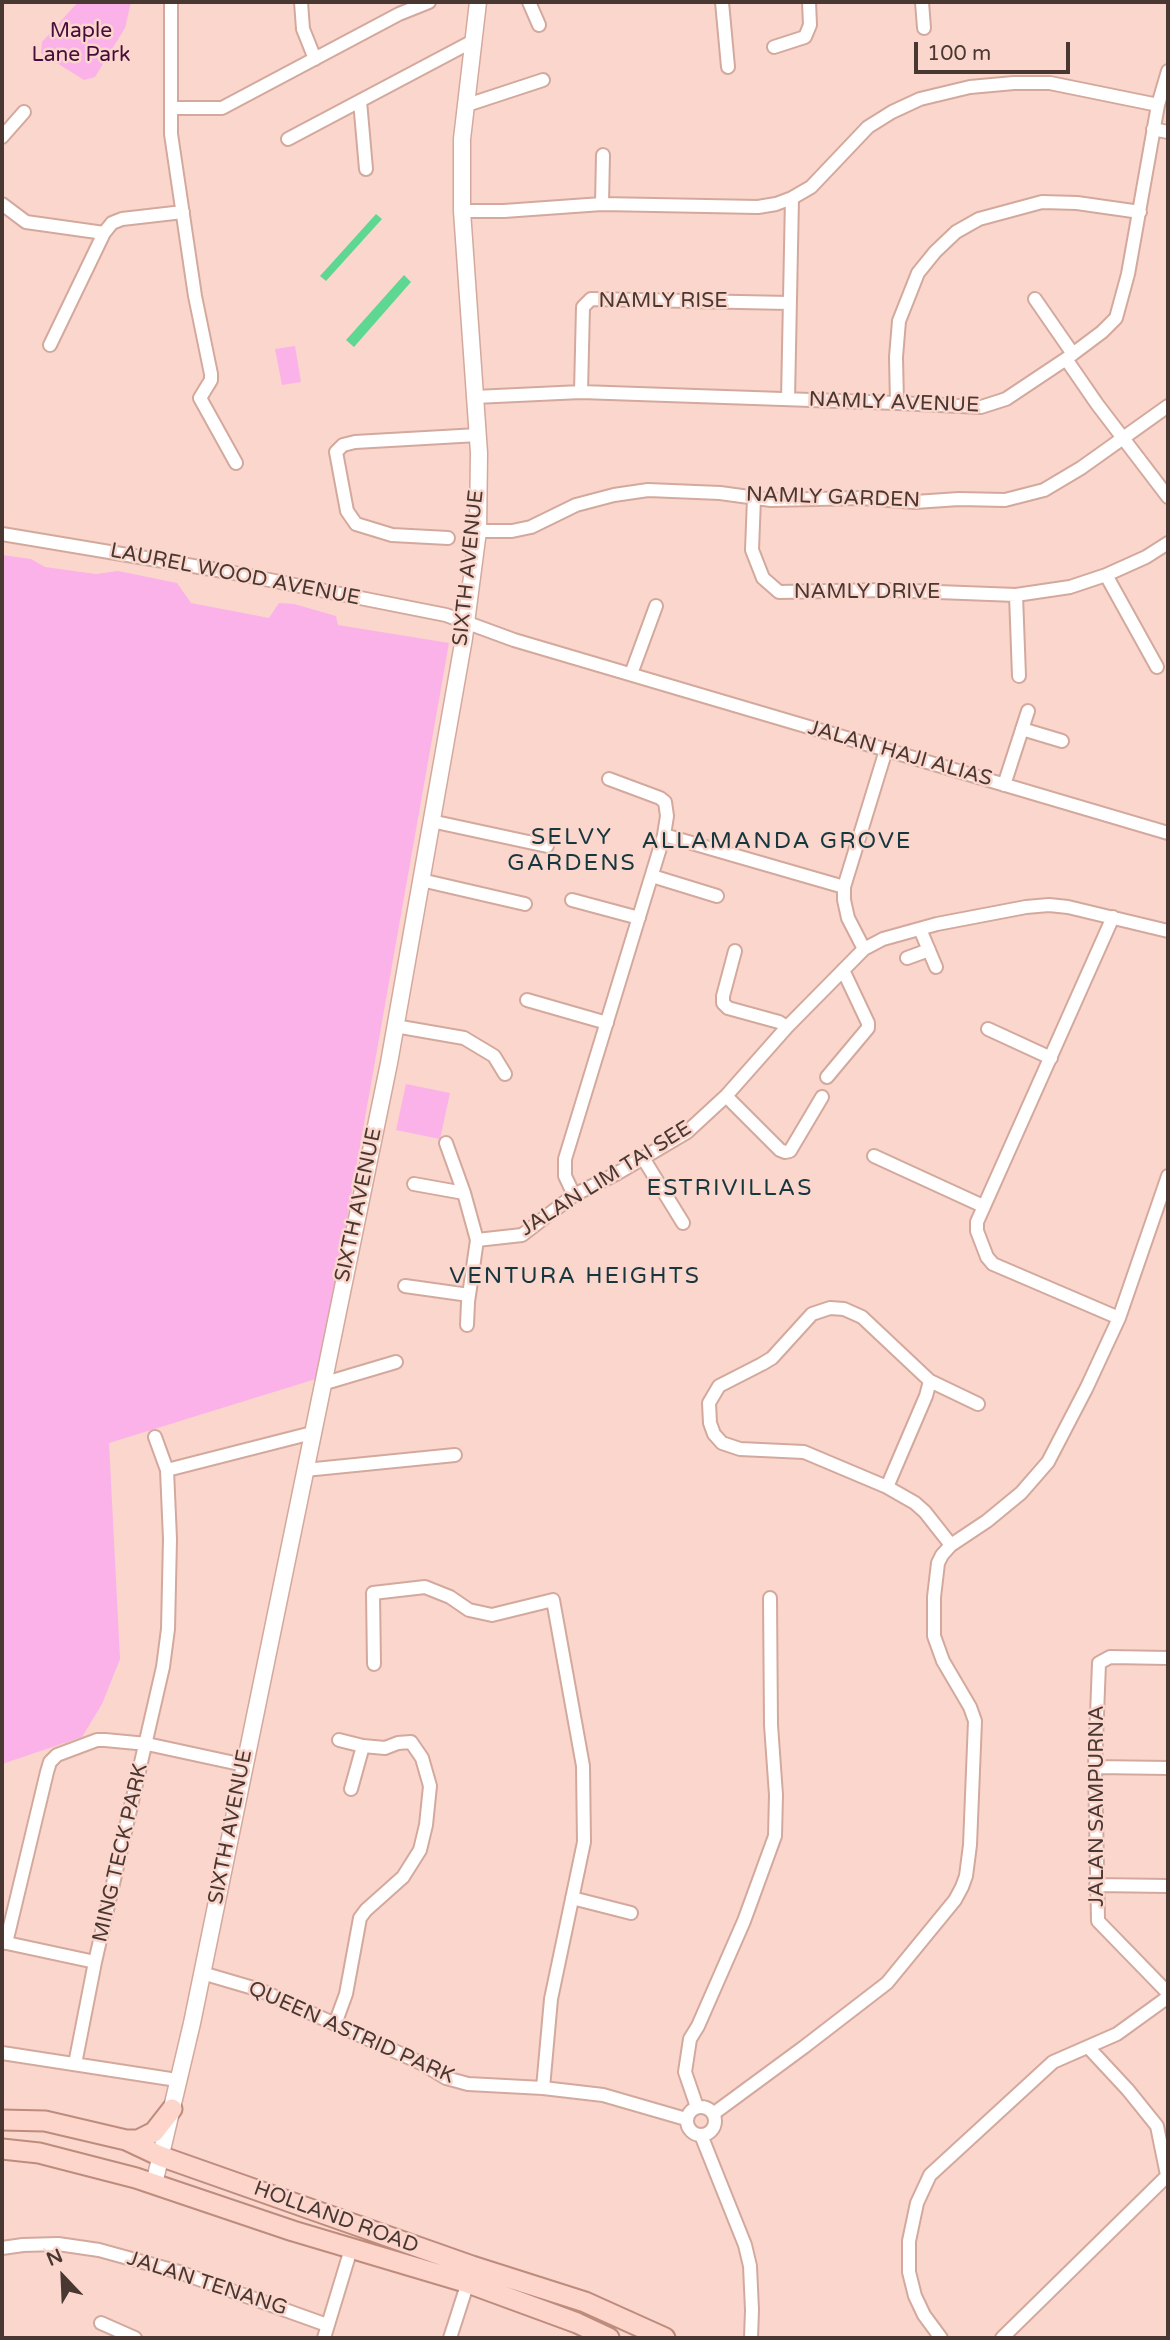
<!DOCTYPE html>
<style>
body{margin:0}
#map{position:relative;width:1170px;height:2340px;overflow:hidden;background:#fad6cc;font-family:"Varela Round",sans-serif}
canvas{display:block}
.frame{position:absolute;inset:0;border:4px solid #493732;pointer-events:none}
.north{position:absolute;left:28px;top:2242px;width:70px;height:70px;-webkit-text-stroke:5px #fad6cc;paint-order:stroke;rotate:337deg;font-size:19px;font-weight:700;line-height:28px;text-align:center;color:#493732}
.north::after{content:'';display:block;margin:auto;width:24px;height:32px;background:#493732;clip-path:polygon(50% 0,100% 100%,50% 72%,0 100%)}
.scale{position:absolute;left:914px;top:42px;width:156px;height:32px;box-sizing:border-box;border:4px solid #493732;border-top:0;padding-left:9px;font-size:21px;line-height:24px;white-space:nowrap;color:#493732;-webkit-text-stroke:5px #fad6cc;paint-order:stroke}
</style>
<div id="map">
<canvas width="1170" height="2340"></canvas>
<div class="frame"></div>
<div class="north">N</div>
<div class="scale">100 m</div>
</div>
<script>
const ctx = document.querySelector('canvas').getContext('2d');
ctx.lineJoin = 'round';
function fill(path, color) {
  ctx.fillStyle = color;
  ctx.fill(path, 'evenodd');
}
function poly(rows) {
  const path = new Path2D();
  for (const r of rows) {
    if (r.length === 3) {
      path.moveTo(r[0] + r[2], r[1]);
      path.arc(r[0], r[1], r[2], 0, 2 * Math.PI);
      continue;
    }
    path.moveTo(r[0], r[1]);
    for (let i = 2; i < r.length; i += 2) path.lineTo(r[i], r[i + 1]);
  }
  return path;
}
function stroke(path, color, width, dash) {
  ctx.strokeStyle = color;
  ctx.lineWidth = width;
  ctx.lineCap = dash ? 'butt' : 'round';
  ctx.setLineDash(dash || []);
  ctx.stroke(path);
}
function label(font, color, halo, rows, align = 'center') {
  ctx.font = font + ' "Varela Round",sans-serif';
  ctx.lineWidth = 5;
  ctx.setLineDash([]);
  ctx.textBaseline = 'middle';
  ctx.strokeStyle = halo;
  ctx.fillStyle = color;
  for (const [text, x, y, turn = 0] of rows) {
    ctx.save();
    ctx.translate(x, y);
    ctx.rotate((+turn || 0) * Math.PI / 180);
    ctx.textAlign = isNaN(turn) ? turn : align;
    if (halo) ctx.strokeText(text, 0, 0);
    ctx.fillText(text, 0, 0);
    ctx.restore();
  }
}
fill(poly([
 [78,2,131,2,125,28,95,77,84,80,41,53,42,42],
 [295,346,301,382,282,385,275,349],
 [2,555,31,559,45,567,96,574,118,571,177,583,191,603,269,618,279,603,294,604,336,616,338,625,449,643,319,1378,109,1443,120,1659,102,1704,82,1737,2,1764],
 [406,1084,450,1093,440,1139,396,1130]
]), '#fbb2e9');
fill(poly([
 [376,214,382,219,326,281,320,276],
 [404,275,411,282,354,347,346,340]
]), '#5ed793');
const minor = poly([
 [171,2,171,134,195,296,211,374,211,380,200,398,236,463],
 [301,2,303,29,315,59],
 [529,2,539,25],
 [722,2,728,67],
 [922,2,924,28],
 [774,47,805,37,810,25,809,2],
 [360,101,366,169],
 [467,105,543,80],
 [171,108,222,108,399,14,429,2],
 [1153,129,1168,132],
 [2,137,24,112],
 [288,139,473,41],
 [2,204,26,222,104,233],
 [602,204,603,155],
 [462,211,504,211,602,204,758,207,776,204,792,198,811,187,868,127,892,112,920,99,970,87,1014,83,1050,83,1158,105],
 [1035,299,1073,354],
 [50,345,104,233,112,223,122,219,183,212],
 [1066,359,1097,404,1168,497],
 [581,392,583,307,591,299,789,303],
 [475,397,581,392,897,403,981,407,1006,399,1066,359,1102,332,1116,318,1128,274,1158,105,1168,71],
 [788,399,792,198],
 [897,403,896,357,899,321,918,273,935,252,956,232,979,219,1042,202,1077,203,1140,212],
 [754,498,752,550,763,578,779,592,886,590,1016,595,1070,587,1106,575,1146,557,1168,543],
 [478,531,512,531,531,527,576,505,614,495,648,490,720,493,771,500,861,498,915,502,959,499,1005,500,1044,490,1081,468,1168,406],
 [2,534,229,572,446,615,514,640,1168,833],
 [448,538,392,535,356,524,347,511,336,452,343,445,355,442,478,435],
 [1106,575,1157,667],
 [1016,595,1019,676],
 [631,674,656,606],
 [1022,729,1062,741],
 [1004,785,1028,711],
 [431,821,547,846],
 [664,835,844,887],
 [652,876,717,896],
 [421,880,525,904],
 [572,900,639,918],
 [1113,917,977,1222,977,1231,987,1257,993,1264,1119,1318],
 [920,929,936,967],
 [864,949,848,918,844,900,844,887,886,750],
 [735,951,723,996,723,1003,728,1008,779,1022,787,1027],
 [907,958,929,950],
 [527,1000,607,1023],
 [395,1026,464,1038,494,1056,505,1074],
 [988,1029,1051,1058],
 [827,1077,868,1028,868,1023,843,970],
 [726,1096,780,1150,785,1152,790,1151,822,1097],
 [446,1143,464,1193,477,1240,468,1302,467,1325],
 [874,1156,983,1206],
 [643,1158,683,1223],
 [414,1184,464,1193],
 [574,1195,565,1176,565,1159,664,835,667,816,665,802,660,798,609,779],
 [477,1240,522,1235,574,1195,616,1174,687,1132,726,1096,787,1027,864,949,883,939,937,924,1026,907,1049,905,1068,907,1168,931],
 [405,1286,469,1295],
 [322,1384,396,1362],
 [167,1470,312,1433],
 [305,1470,455,1455],
 [887,1487,926,1396,930,1381],
 [951,1545,925,1512,915,1503,887,1487,804,1452,740,1449,722,1443,714,1434,710,1423,709,1403,719,1386,762,1364,772,1358,812,1314,830,1308,844,1309,862,1317,930,1381,978,1404],
 [1168,1658,1110,1657,1099,1663,1095,1767,1098,1921,1168,1993],
 [374,1664,373,1593,425,1587,450,1597,469,1610,492,1615,553,1600,583,1766,584,1842,551,1999,543,2088],
 [1095,1767,1168,1768],
 [351,1789,363,1746],
 [1096,1885,1168,1886],
 [572,1898,631,1913],
 [2,1942,95,1962],
 [6,1943,47,1772,50,1762,57,1755,97,1740,105,1740,147,1744,244,1765],
 [202,1973,260,1990,282,2000,421,2063,446,2078,468,2084,543,2088,603,2095,686,2119],
 [335,2024,346,1994,360,1918,366,1910,403,1877,420,1850,426,1825,430,1786,422,1758,411,1742,398,1743,385,1748,363,1746,339,1740],
 [1088,2047,1128,2090,1157,2126,1167,2175],
 [2,2053,177,2080],
 [75,2064,95,1962,163,1667,168,1629,170,1539,167,1470,155,1437],
 [697,2107,685,2072,690,2039,698,2026,744,1921,775,1836,776,1795,771,1725,770,1598],
 [701,2121,14],
 [713,2114,804,2047,887,1983,955,1900,962,1887,966,1876,970,1845,975,1721,970,1707,943,1661,934,1636,934,1597,938,1563,942,1555,951,1545,987,1521,1021,1493,1048,1462,1087,1387,1119,1318,1168,1176],
 [701,2135,745,2245,750,2266,752,2310,751,2338],
 [2,2248,23,2245,58,2244,99,2250,179,2272,327,2325],
 [101,2323,135,2338],
 [324,2338,351,2249],
 [450,2338,469,2279],
 [941,2338,924,2315,915,2296,909,2272,909,2241,917,2203,930,2175,1053,2062,1117,2034,1168,1997],
 [1002,2338,1168,2175]
]);
const secondary = poly([
 [154,2184,192,2023,389,1063,464,638,478,531,479,453,462,211,462,139,478,2]
]);
const primary = poly([
 [2,2120,45,2121,126,2140,160,2156,472,2266,585,2302,665,2338],
 [126,2140,138,2140,154,2132,172,2109],
 [2,2149,39,2153,136,2178,293,2231,468,2283,577,2323,609,2338]
]);
stroke(minor, '#d4a99d', 16);
stroke(secondary, '#d4a99d', 19);
stroke(primary, '#bd8c7d', 23);
stroke(minor, '#fff', 12);
stroke(secondary, '#fff', 16);
stroke(primary, '#fdd5ca', 19);
label('21px', '#470c3d', '#fad6cc', [
 ["Maple",81,31],
 ["Lane Park",81,55]
]);
label('21px', '#493732', '#fad6cc', [
 ["NAMLY RISE",663,301],
 ["NAMLY AVENUE",894,403,2],
 ["NAMLY GARDEN",833,498,2],
 ["SIXTH AVENUE",469,568,-84],
 ["LAUREL WOOD AVENUE",235,575,11],
 ["NAMLY DRIVE",867,592],
 ["JALAN HAJI ALIAS",900,754,16],
 ["JALAN LIM TAI SEE",606,1179,-32],
 ["SIXTH AVENUE",359,1205,-78],
 ["JALAN SAMPURNA",1097,1806,-90],
 ["SIXTH AVENUE",231,1827,-79],
 ["MING TECK PARK",121,1853,-77],
 ["QUEEN ASTRID PARK",351,2033,24],
 ["HOLLAND ROAD",336,2218,20],
 ["JALAN TENANG",207,2284,18]
]);
ctx.letterSpacing = '2px';
label('23px', '#17373f', '#fad6cc', [
 ["SELVY",572,838],
 ["GARDENS",572,864],
 ["ALLAMANDA GROVE",777,842],
 ["ESTRIVILLAS",730,1189],
 ["VENTURA HEIGHTS",575,1277]
]);
ctx.letterSpacing = '0px';
</script>
